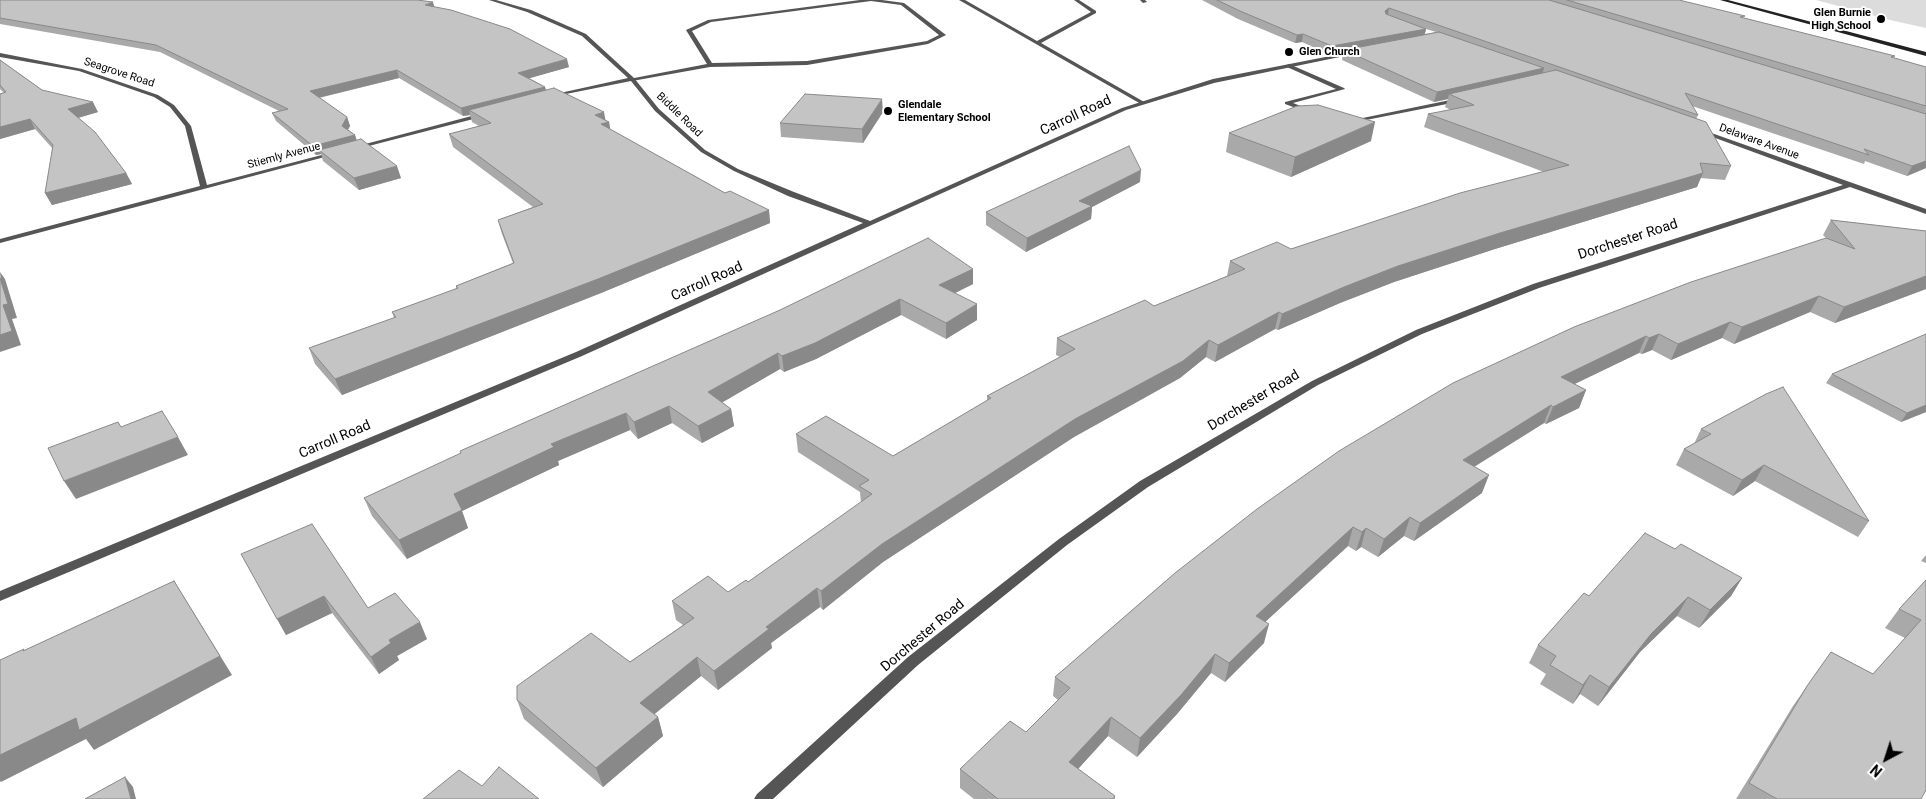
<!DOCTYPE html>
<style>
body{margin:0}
#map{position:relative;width:1926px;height:799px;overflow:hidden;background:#fff;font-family:Roboto,sans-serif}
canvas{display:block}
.north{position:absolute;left:1861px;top:734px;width:50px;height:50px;-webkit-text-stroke:4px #fff;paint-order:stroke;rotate:220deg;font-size:14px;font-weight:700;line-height:20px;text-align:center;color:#000}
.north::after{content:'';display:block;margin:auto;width:18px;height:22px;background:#000;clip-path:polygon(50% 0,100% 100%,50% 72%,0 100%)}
</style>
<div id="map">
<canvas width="1926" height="799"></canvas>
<div class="north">N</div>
</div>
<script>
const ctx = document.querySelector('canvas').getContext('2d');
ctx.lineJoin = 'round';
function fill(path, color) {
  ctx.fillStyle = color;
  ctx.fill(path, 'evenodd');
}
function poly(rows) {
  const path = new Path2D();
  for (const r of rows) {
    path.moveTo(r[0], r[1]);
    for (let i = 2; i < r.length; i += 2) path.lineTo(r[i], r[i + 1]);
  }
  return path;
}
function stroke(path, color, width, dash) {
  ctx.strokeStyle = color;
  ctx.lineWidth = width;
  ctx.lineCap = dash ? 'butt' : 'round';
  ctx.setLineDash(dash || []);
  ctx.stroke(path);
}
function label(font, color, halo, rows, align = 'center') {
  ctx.font = font + ' Roboto,sans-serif';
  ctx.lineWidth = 4;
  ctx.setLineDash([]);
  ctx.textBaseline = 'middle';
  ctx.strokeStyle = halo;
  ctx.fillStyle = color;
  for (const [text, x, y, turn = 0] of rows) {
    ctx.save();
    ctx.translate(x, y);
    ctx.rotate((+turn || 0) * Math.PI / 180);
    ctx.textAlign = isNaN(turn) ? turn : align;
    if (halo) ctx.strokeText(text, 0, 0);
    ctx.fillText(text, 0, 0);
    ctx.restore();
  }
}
fill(poly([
 [1816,0,1926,0,1926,28,1890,20]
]), '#dcdcdc');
fill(poly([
 [860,0,882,0,904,3,946,35,928,44,807,65,710,67,632,81,629,79,707,64,686,30,708,20,860,0],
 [871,1,901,5,939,35,927,41,807,61,712,63,692,31,711,22,871,1],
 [959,0,965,0,1037,41,1091,12,1074,0,1079,0,1096,11,1096,13,1041,43,1146,103,1141,104,959,0],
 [1289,64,1344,88,1345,89,1293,103,1311,110,1311,112,1307,112,1285,104,1285,102,1336,89,1287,67,1287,65,1289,64],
 [1460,98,1463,100,1462,101,1351,123,1348,121,1460,98]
]), '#555');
fill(poly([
 [489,0,496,0,531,10,586,34,634,78,659,109,705,150,738,169,794,192,870,221,1122,108,1213,79,1356,51,1359,53,1214,83,1126,110,582,356,0,601,0,591,576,352,863,223,788,196,734,171,701,152,655,111,631,81,551,97,551,95,628,78,582,36,527,12,489,0],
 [1140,0,1145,0,1147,2,1143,3,1140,0],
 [0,53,82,69,158,95,174,105,191,126,207,185,333,152,336,154,0,243,0,239,200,186,185,126,170,107,154,97,79,71,0,57,0,53],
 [483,113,485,114,485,116,357,149,354,147,483,113],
 [1699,130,1703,130,1926,209,1926,214,1850,187,1539,288,1422,334,1318,385,1148,487,1067,545,918,665,773,799,754,799,757,794,908,657,1059,539,1140,481,1312,381,1416,330,1533,284,1843,185,1699,132,1699,130]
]), '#555');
fill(poly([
 [1720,0,1728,0,1926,52,1926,56,1720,0]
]), '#222');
fill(poly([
 [0,0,434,7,569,67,529,78,545,87,546,90,609,122,610,130,725,193,769,210,770,223,601,293,342,395,315,364,309,348,394,318,392,312,456,289,456,286,513,263,502,234,498,220,533,207,453,147,449,134,479,126,472,122,470,115,463,116,399,78,319,98,347,117,350,126,348,130,355,135,356,140,401,178,359,190,323,161,321,154,316,155,276,121,272,113,279,111,160,52,0,24],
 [1202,0,1679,0,1744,18,1926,67,1926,168,1907,176,1865,161,1864,164,1692,106,1698,115,1696,119,1731,166,1725,180,1700,178,1697,187,1495,249,1394,282,1340,303,1278,330,1275,329,1215,362,1206,357,1180,378,1074,437,883,562,823,610,820,607,771,643,772,648,718,690,701,676,654,714,658,717,663,736,603,787,524,719,517,700,630,662,683,625,676,620,672,601,728,592,748,582,861,503,860,492,798,452,796,434,893,456,987,401,987,396,1060,357,1056,355,1057,338,1154,306,1227,276,1230,261,1291,249,1544,172,1424,127,1428,114,1451,110,1445,107,1448,99,1434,102,1342,60,1343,52,1330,55,1302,42,1295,43,1238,19],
 [1426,29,1436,32,1425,34],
 [0,60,42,90,98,112,78,118,126,173,132,184,52,205,45,193,53,149,35,129,0,139,0,94,4,93,0,89],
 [883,112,863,143,781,137,780,123],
 [1229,133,1371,141,1291,177,1226,152],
 [1140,182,1092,207,1091,219,1026,252,986,225,986,212],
 [1831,220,1926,231,1926,289,1835,323,1810,312,1734,344,1722,338,1671,360,1652,350,1642,354,1639,353,1574,384,1586,390,1579,408,1546,424,1544,423,1474,467,1482,493,1414,541,1404,536,1378,557,1361,547,1356,551,1348,546,1265,622,1264,643,1225,682,1211,673,1177,714,1137,757,1108,736,1078,769,1115,796,1115,799,974,799,960,788,960,769,1026,732,1058,700,1053,696,1055,677,1175,573,1826,238,1823,235],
 [973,269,973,284,955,293,977,320,946,339,901,315,816,359,784,372,780,369,722,402,731,409,734,426,702,443,672,423,638,439,630,430,558,461,559,465,462,511,468,528,407,559,372,516,364,498],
 [1832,374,1926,412,1901,422,1826,383],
 [1701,429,1869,521,1858,537,1755,481,1733,496,1676,465,1684,449,1694,444],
 [1675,549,1742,578,1731,596,1699,628,1677,616,1640,652,1598,706,1580,694,1573,704,1540,684,1546,674,1529,663,1538,645,1589,596],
 [241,554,368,608,427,639,397,656,399,660,379,674,332,613,286,635],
 [1926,555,1926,563,1921,561],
 [1926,580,1921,799,1736,799,1793,706,1831,652,1873,674,1905,638,1885,628,1899,609]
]), '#a9a9a9');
fill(poly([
 [433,2,435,9,425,5],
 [1389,8,1388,15,1383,19,1385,11],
 [1426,29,1424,36,1344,50,1343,52,1330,55,1332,46],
 [1303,34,1302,42,1295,43,1297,35],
 [567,59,569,67,520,81,518,73],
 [1544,68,1541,78,1449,94,1448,99,1434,102,1437,92],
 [397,70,399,78,313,99,310,91],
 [545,87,547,95,469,110,470,115,463,116,461,108],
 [882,99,883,112,863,143,862,129],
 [93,102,98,112,74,119,68,109],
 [604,112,606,123,609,122,611,134,601,126,595,115],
 [347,117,350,126,345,134,342,126],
 [30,119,35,129,0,139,0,127],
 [1375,122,1371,141,1291,177,1295,157],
 [355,135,358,144,319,150,321,154,316,155,313,146],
 [1926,161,1926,168,1907,176,1912,166],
 [397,166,401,178,359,190,354,178],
 [1141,170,1140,182,1092,207,1091,219,1026,252,1027,238,1079,201],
 [126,173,132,184,52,205,45,193],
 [1703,173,1697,187,1495,249,1394,282,1340,303,1278,330,1282,314,1344,287,1398,266,1500,233],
 [769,210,770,223,601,293,342,395,335,379],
 [973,269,973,284,939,301,939,285],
 [0,272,5,279,17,318,12,319,21,345,0,352,0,335,3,305],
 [1926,276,1926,289,1835,323,1844,307],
 [1819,296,1810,312,1734,344,1742,327],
 [900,299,901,315,816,359,784,372,782,356],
 [977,304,977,320,946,339,946,323],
 [1279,312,1275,329,1215,362,1218,345],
 [1730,322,1722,338,1671,360,1678,344],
 [1659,334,1652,350,1642,354,1649,338],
 [1646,336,1639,353,1554,394,1561,377],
 [1209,340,1206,357,1180,378,1074,437,883,562,823,610,821,591,882,544,1075,419],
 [778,353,780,369,711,409,708,392],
 [1586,390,1579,408,1546,424,1553,407],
 [1551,405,1544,423,1456,478,1463,460],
 [1926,405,1926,412,1901,422,1907,413],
 [669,406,672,423,638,439,634,422],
 [731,409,734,426,702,443,698,426],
 [626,413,630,430,558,461,559,465,462,511,468,528,407,559,399,540,454,494,551,444],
 [178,437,188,455,76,499,64,481],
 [1764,465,1755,481,1733,496,1742,480],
 [1489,475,1482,493,1414,541,1420,523],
 [1410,517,1404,536,1378,557,1384,539],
 [1353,527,1348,546,1251,635,1256,616],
 [1366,528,1361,547,1356,551,1362,532],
 [1742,578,1731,596,1699,628,1710,610],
 [174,581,232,675,94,750,86,739,1,782,0,781,0,755],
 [817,588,820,607,771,643,772,648,718,690,714,671,766,627],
 [324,596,332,613,286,635,277,619],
 [1688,597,1677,616,1640,652,1598,706,1609,687,1651,634],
 [420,622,427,639,397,656,399,660,379,674,371,657,389,640],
 [1269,624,1264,643,1225,682,1229,663],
 [1215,654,1211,673,1177,714,1137,757,1140,738],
 [697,657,701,676,645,722,640,703],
 [1590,675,1580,694,1573,704,1583,685],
 [658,717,663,736,603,787,596,768],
 [1111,717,1108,736,1067,781,1069,762],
 [125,777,133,787,136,799,131,799]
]), '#898989');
const building = poly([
 [0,0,417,0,433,2,425,5,451,10,510,29,567,59,518,73,545,87,461,108,397,70,310,91,347,117,342,126,355,135,313,146,272,113,288,109,156,45,0,18,0,0],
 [1217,0,1549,0,1926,114,1926,161,1912,166,1864,149,1869,155,1685,93,1698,115,1389,8,1385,11,1386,14,1426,29,1332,46,1303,34,1297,35,1240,11,1217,0],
 [1567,0,1679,0,1745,16,1740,17,1895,56,1891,57,1926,67,1926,106,1567,0],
 [1439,32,1544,68,1437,92,1344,50,1439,32],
 [0,60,42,90,93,102,68,109,95,132,126,173,45,193,53,145,30,119,0,127,0,94,6,92,0,85,0,60],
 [1556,70,1706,122,1731,166,1700,163,1703,173,1500,233,1398,266,1344,287,1282,314,1279,312,1218,345,1209,340,1183,361,1075,419,882,544,821,591,817,588,766,627,769,629,714,671,697,657,640,703,658,717,596,768,517,700,517,686,591,633,630,662,694,618,672,601,708,576,728,592,746,580,748,582,872,494,859,486,869,480,796,434,826,416,893,456,991,398,987,396,1075,349,1057,338,1145,300,1154,306,1245,269,1230,261,1277,242,1291,249,1460,193,1569,165,1428,114,1474,105,1449,94,1556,70],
 [554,88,604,112,595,115,609,122,601,124,725,193,730,191,769,210,598,279,335,379,309,348,396,317,392,312,458,288,456,286,514,263,498,220,543,204,449,134,491,123,469,110,554,88],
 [805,94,882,99,862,129,780,123,805,94],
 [1318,105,1375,122,1295,157,1229,133,1297,106,1318,105],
 [361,139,397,166,354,178,319,150,361,139],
 [1129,146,1141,170,1079,201,1092,206,1027,238,986,212,1129,146],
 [1831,220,1926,231,1926,276,1844,307,1819,296,1742,327,1730,322,1678,344,1659,334,1649,338,1646,336,1561,377,1586,390,1553,407,1551,405,1463,460,1489,475,1420,523,1410,517,1384,539,1366,528,1362,532,1353,527,1256,616,1269,624,1229,663,1215,654,1181,695,1140,738,1111,717,1069,762,1115,796,1113,799,998,799,960,769,1010,721,1026,732,1070,688,1055,677,1175,573,1257,509,1339,451,1453,383,1574,327,1691,282,1826,238,1855,249,1831,220],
 [928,238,973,269,939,285,977,304,946,323,900,299,815,343,782,356,778,353,708,392,731,409,698,426,669,406,634,422,626,413,551,444,554,447,454,494,462,510,399,540,364,498,461,453,460,451,780,310,928,238],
 [0,278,8,304,3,305,12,331,0,335,0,278],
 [1926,334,1926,405,1907,413,1832,374,1926,334],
 [1783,387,1869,521,1764,465,1742,480,1684,449,1711,434,1701,429,1766,394,1783,387],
 [162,411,178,437,64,481,48,448,118,422,121,427,162,411],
 [312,524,368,608,395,593,420,622,389,640,391,643,371,657,324,596,277,619,241,554,312,524],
 [1645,533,1675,549,1681,544,1742,578,1710,610,1688,597,1651,634,1609,687,1590,675,1583,685,1550,665,1556,656,1538,645,1584,593,1589,596,1645,533],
 [1926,580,1926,790,1921,799,1777,799,1749,783,1807,686,1831,652,1873,674,1921,620,1899,609,1926,580],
 [174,581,220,656,79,730,76,718,0,755,0,660,24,649,23,651,174,581],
 [499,767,539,799,423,799,459,770,482,786,499,767],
 [125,777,131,799,85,799,125,777]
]);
fill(building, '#c4c4c4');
stroke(building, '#898989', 1);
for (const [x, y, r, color] of [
 [1881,19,5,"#000"],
 [1289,52,5,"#000"],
 [888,111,5,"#000"]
]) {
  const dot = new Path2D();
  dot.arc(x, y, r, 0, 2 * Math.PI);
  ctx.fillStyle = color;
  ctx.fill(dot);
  stroke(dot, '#fff', 2);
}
label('bold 11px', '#000', '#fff', [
 ["Glen Burnie",1871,13,"right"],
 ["High School",1871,26,"right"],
 ["Glen Church",1299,52],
 ["Glendale",898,105],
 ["Elementary School",898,118]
], 'left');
label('11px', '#000', '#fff', [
 ["Seagrove Road",119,73,18],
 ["Biddle Road",679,115,44],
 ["Delaware Avenue",1759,142,20],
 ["Stiemly Avenue",284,156,-15]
]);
label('14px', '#000', '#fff', [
 ["Carroll Road",1076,116,-25],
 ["Dorchester Road",1628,240,-18],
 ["Carroll Road",707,282,-24],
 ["Dorchester Road",1254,401,-31],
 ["Carroll Road",335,440,-23],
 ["Dorchester Road",923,636,-40]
]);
</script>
